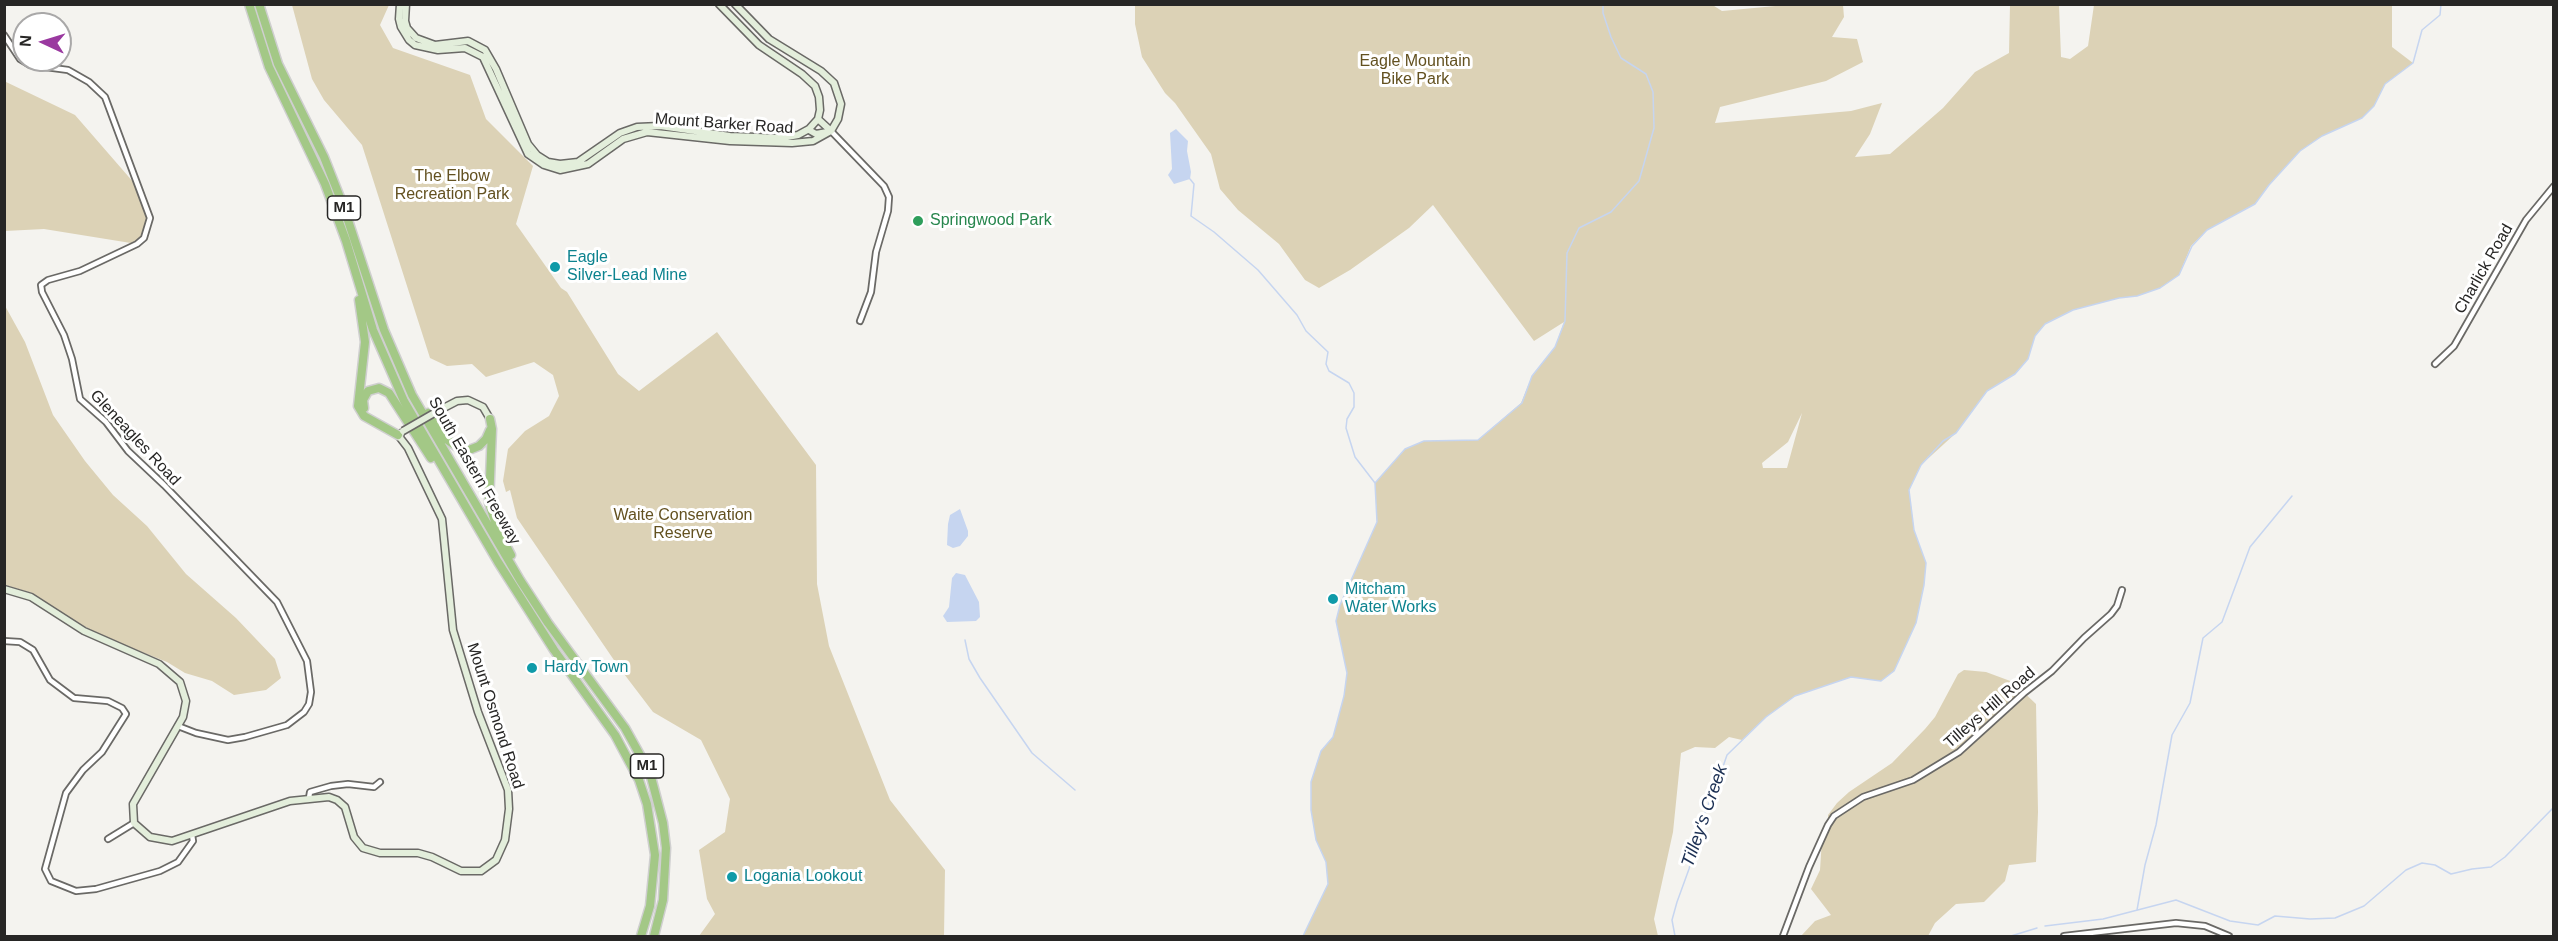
<!DOCTYPE html>
<style>
body{margin:0}
#map{position:relative;width:2558px;height:941px;overflow:hidden;background:#f4f3ef;font-family:Arial,sans-serif}
canvas{display:block}
.frame{position:absolute;inset:0;border:6px solid #272625;pointer-events:none}
.north{position:absolute;left:12px;top:12px;width:60px;height:60px;box-sizing:border-box;background:#fff;border:2px solid #a9a8a8;border-radius:50%;rotate:274deg;font-size:16px;font-weight:700;line-height:24px;text-align:center;color:#272625}
.north::after{content:'';display:block;margin:auto;width:21px;height:27px;background:#9a39a0;clip-path:polygon(50% 0,100% 100%,50% 72%,0 100%)}
</style>
<div id="map">
<canvas width="2558" height="941"></canvas>
<div class="frame"></div>
<div class="north">N</div>
</div>
<script>
const ctx = document.querySelector('canvas').getContext('2d');
ctx.lineJoin = 'round';
function fill(path, color) {
  ctx.fillStyle = color;
  ctx.fill(path, 'evenodd');
}
function poly(rows) {
  const path = new Path2D();
  for (const r of rows) {
    path.moveTo(r[0], r[1]);
    for (let i = 2; i < r.length; i += 2) path.lineTo(r[i], r[i + 1]);
  }
  return path;
}
function stroke(path, color, width, dash) {
  ctx.strokeStyle = color;
  ctx.lineWidth = width;
  ctx.lineCap = dash ? 'butt' : 'round';
  ctx.setLineDash(dash || []);
  ctx.stroke(path);
}
function label(font, color, halo, rows, align = 'center') {
  ctx.font = font + ' Arial,sans-serif';
  ctx.lineWidth = 6;
  ctx.setLineDash([]);
  ctx.textBaseline = 'middle';
  ctx.strokeStyle = halo;
  ctx.fillStyle = color;
  for (const [text, x, y, turn = 0] of rows) {
    ctx.save();
    ctx.translate(x, y);
    ctx.rotate((+turn || 0) * Math.PI / 180);
    ctx.textAlign = isNaN(turn) ? turn : align;
    if (halo) ctx.strokeText(text, 0, 0);
    ctx.fillText(text, 0, 0);
    ctx.restore();
  }
}
fill(poly([
 [1711,4,1722,11,1786,5,1843,5,1844,17,1832,37,1857,39,1863,62,1826,81,1720,107,1715,123,1851,111,1882,103,1870,134,1855,157,1890,154,1943,108,1975,72,2009,53,2010,5,2059,5,2061,57,2070,59,2088,46,2094,5,2392,5,2392,47,2413,63,2385,84,2374,106,2362,118,2322,136,2300,151,2269,185,2255,204,2207,230,2191,246,2179,275,2160,288,2137,296,2119,298,2073,310,2045,324,2035,336,2028,359,2015,374,1987,391,1956,433,1921,465,1909,490,1914,530,1926,563,1924,585,1916,623,1894,671,1881,681,1851,677,1795,696,1766,717,1742,740,1729,737,1715,748,1695,747,1681,753,1673,832,1654,919,1658,936,1303,936,1328,884,1326,862,1316,840,1311,810,1311,782,1321,751,1333,737,1344,696,1347,673,1336,621,1340,605,1377,522,1375,483,1405,449,1424,441,1478,440,1521,403,1532,376,1555,347,1564,322,1534,341,1433,205,1409,228,1350,270,1319,288,1305,280,1279,244,1238,210,1220,189,1211,154,1175,103,1165,93,1142,57,1135,24,1135,5],
 [1802,413,1787,468,1763,468,1762,463,1788,442],
 [292,5,389,5,380,25,393,48,470,75,486,119,533,166,516,224,561,288,567,292,618,374,639,391,717,332,816,465,817,584,829,646,890,800,945,870,944,936,699,936,715,914,707,899,699,850,725,832,730,799,701,740,653,712,618,666,517,518,510,490,506,492,503,481,508,449,525,431,549,416,559,396,553,375,534,362,486,377,472,364,447,366,430,358,362,145,324,100,312,79],
 [4,81,75,115,141,191,148,208,148,228,137,244,44,229,5,231],
 [4,304,25,342,53,415,85,461,113,495,147,526,186,574,236,618,275,659,281,678,266,690,234,695,212,681,185,673,167,662,104,637,64,615,32,593,5,585],
 [1964,670,1986,672,2013,682,2036,704,2038,812,2036,862,2009,865,2005,881,1984,902,1956,904,1935,923,1928,936,1801,936,1815,921,1831,915,1811,889,1820,870,1822,839,1828,825,1828,815,1837,803,1849,792,1892,763,1925,729,1935,717,1958,674]
]), '#dcd2b6');
fill(poly([
 [1176,129,1188,141,1187,151,1191,172,1190,179,1174,184,1168,175,1172,169,1170,133],
 [960,509,968,531,968,536,960,546,953,548,947,545,948,524,950,515],
 [956,573,965,575,979,602,980,617,976,621,947,622,943,616,949,607,952,578]
]), '#c6d5f0');
stroke(poly([
 [1190,179,1194,184,1191,216,1214,232,1258,270,1297,315,1306,331,1328,352,1326,364,1329,371,1349,383,1354,393,1354,407,1347,419,1346,428,1355,457,1375,483,1377,522,1340,605,1336,621,1347,673,1344,696,1333,737,1321,751,1311,782,1311,810,1316,840,1326,862,1328,884,1303,936],
 [1375,483,1405,449,1424,441,1478,440,1522,403,1532,376,1555,347,1565,321,1567,253,1579,228,1611,212,1639,181,1654,128,1653,92,1646,74,1621,58,1611,37,1603,13,1603,4],
 [965,640,969,659,980,678,1032,753,1075,790],
 [2137,910,2145,865,2156,825,2172,735,2190,703,2203,638,2222,622,2250,547,2292,496],
 [2045,926,2103,919,2176,900,2230,921,2258,925,2275,916,2310,919,2335,918,2364,906,2406,870,2422,863,2435,865,2451,874,2472,869,2491,867,2505,857,2554,807],
 [1675,936,1672,920,1677,902,1689,869,1700,824,1717,784,1727,755,1766,717,1795,696,1851,677,1881,681,1894,671,1916,623,1924,585,1926,563,1914,530,1909,490,1921,465,1943,441,1956,433,1987,391,2015,374,2028,359,2035,336,2045,324,2073,310,2119,298,2137,296,2160,288,2179,275,2192,246,2207,230,2255,204,2269,185,2300,151,2322,136,2362,118,2374,106,2385,84,2413,63,2422,30,2440,15,2441,4],
 [2011,936,2037,928]
]), '#c6d5f0', 1.5);
const street = poly([
 [4,35,20,59,30,65,68,70,89,82,105,97,150,218,144,238,137,244,80,271,48,280,41,285,42,292,64,335,72,359,80,399,106,422,128,451,164,485,277,602,307,661,311,692,309,704,304,712,287,725,245,737,228,740,196,733,178,726],
 [831,131,884,186,889,197,888,211,876,252,871,292,860,321],
 [2435,364,2454,346,2526,220,2554,186],
 [4,641,20,642,33,650,50,680,74,698,108,701,122,708,126,714,102,752,83,770,66,793,45,869,51,881,76,891,96,889,160,871,178,862,193,841,192,835],
 [309,798,310,792,331,786,348,784,374,787,380,782],
 [108,839,134,823],
 [1783,936,1809,867,1828,825,1834,816,1863,797,1913,780,1959,752,2024,693,2052,671,2084,638,2111,614,2117,606,2122,590],
 [2064,936,2176,923,2205,926,2229,936]
]);
const secondary = poly([
 [400,4,399,19,401,27,409,40,415,45,438,50,465,48,483,57,528,154,544,165,560,170,588,164,623,139,647,132,730,141,792,143,813,141,831,131,838,119,841,104,834,83,821,71,769,39,735,4],
 [406,4,405,21,407,28,416,38,435,45,468,41,485,50,496,69,528,144,537,155,548,162,560,164,578,162,620,133,637,127,660,126,730,136,782,138,798,135,809,129,818,119,820,110,819,97,815,86,802,74,759,45,719,4],
 [818,119,831,131],
 [809,130,816,134,827,132],
 [436,412,457,401,468,400,483,407,490,419],
 [4,589,31,597,84,631,159,664,180,682,186,701,183,717,133,804,134,823,150,837,172,841,290,801,329,797,337,800,345,807,354,837,363,848,380,853,418,853,432,857,461,871,481,871,496,860,505,840,509,809,508,790,478,712,453,630,442,519,408,448,398,435,401,433]
]);
const highway = poly([
 [249,4,269,67,325,184,346,241,373,330,404,401,498,562,554,650,615,735,639,780,647,804,655,855,650,906,641,936],
 [259,4,278,64,324,157,343,205,384,330,412,395,520,580,548,623,625,728,650,773,663,823,666,848,663,900,654,936],
 [359,300,365,342,358,406,364,416,398,435],
 [364,408,363,400,368,391,379,388,389,393,431,458],
 [428,413,446,439,460,449,469,450,479,446,486,439,490,430],
 [490,419,492,429,489,503,497,528,511,555]
]);
stroke(street, '#6a6966', 8);
stroke(secondary, '#6a6966', 9);
stroke(highway, '#cfcfcf', 11);
stroke(street, '#fff', 4.5);
stroke(secondary, '#e3eedb', 6);
stroke(highway, '#a3c886', 8);
const secondaryBridge = poly([
 [403,431,436,412]
]);
stroke(secondaryBridge, '#6a6966', 9, []);
stroke(secondaryBridge, '#e3eedb', 6);
for (const [x, y, r, color] of [
 [918,221,6,"#2e9e5b"],
 [555,267,6,"#0f9aa8"],
 [1333,599,6,"#0f9aa8"],
 [532,668,6,"#0f9aa8"],
 [732,877,6,"#0f9aa8"]
]) {
  const dot = new Path2D();
  dot.arc(x, y, r, 0, 2 * Math.PI);
  ctx.fillStyle = color;
  ctx.fill(dot);
  stroke(dot, '#fff', 2);
}
for (const [x, y, w] of [
 [344,208,33],
 [647,766,33]
]) {
  const box = new Path2D();
  box.roundRect(x - w / 2, y - 12, w, 24, 4.5);
  ctx.fillStyle = '#fff';
  ctx.fill(box);
  stroke(box, '#272625', 1.5);
}
label('bold 15px', '#272625', null, [
 ["M1",344,208],
 ["M1",647,766]
]);
label('16px', '#635120', '#fff', [
 ["Eagle Mountain",1415,62],
 ["Bike Park",1415,80],
 ["The Elbow",452,177],
 ["Recreation Park",452,195],
 ["Waite Conservation",683,516],
 ["Reserve",683,534]
]);
label('16px', '#272625', '#fff', [
 ["Mount Barker Road",724,124,4],
 ["Charlick Road",2484,269,-60],
 ["Gleneagles Road",135,438,47],
 ["South Eastern Freeway",474,471,60],
 ["Tilleys Hill Road",1990,708,-41],
 ["Mount Osmond Road",495,716,72]
]);
label('16px', '#27864d', '#fff', [
 ["Springwood Park",930,221]
], 'left');
label('16px', '#0d838f', '#fff', [
 ["Eagle",567,258],
 ["Silver-Lead Mine",567,276],
 ["Mitcham",1345,590],
 ["Water Works",1345,608],
 ["Hardy Town",544,668],
 ["Logania Lookout",744,877]
], 'left');
label('italic 18px', '#1a2e52', '#fff', [
 ["Tilley's Creek",1705,816,-71]
]);
</script>
